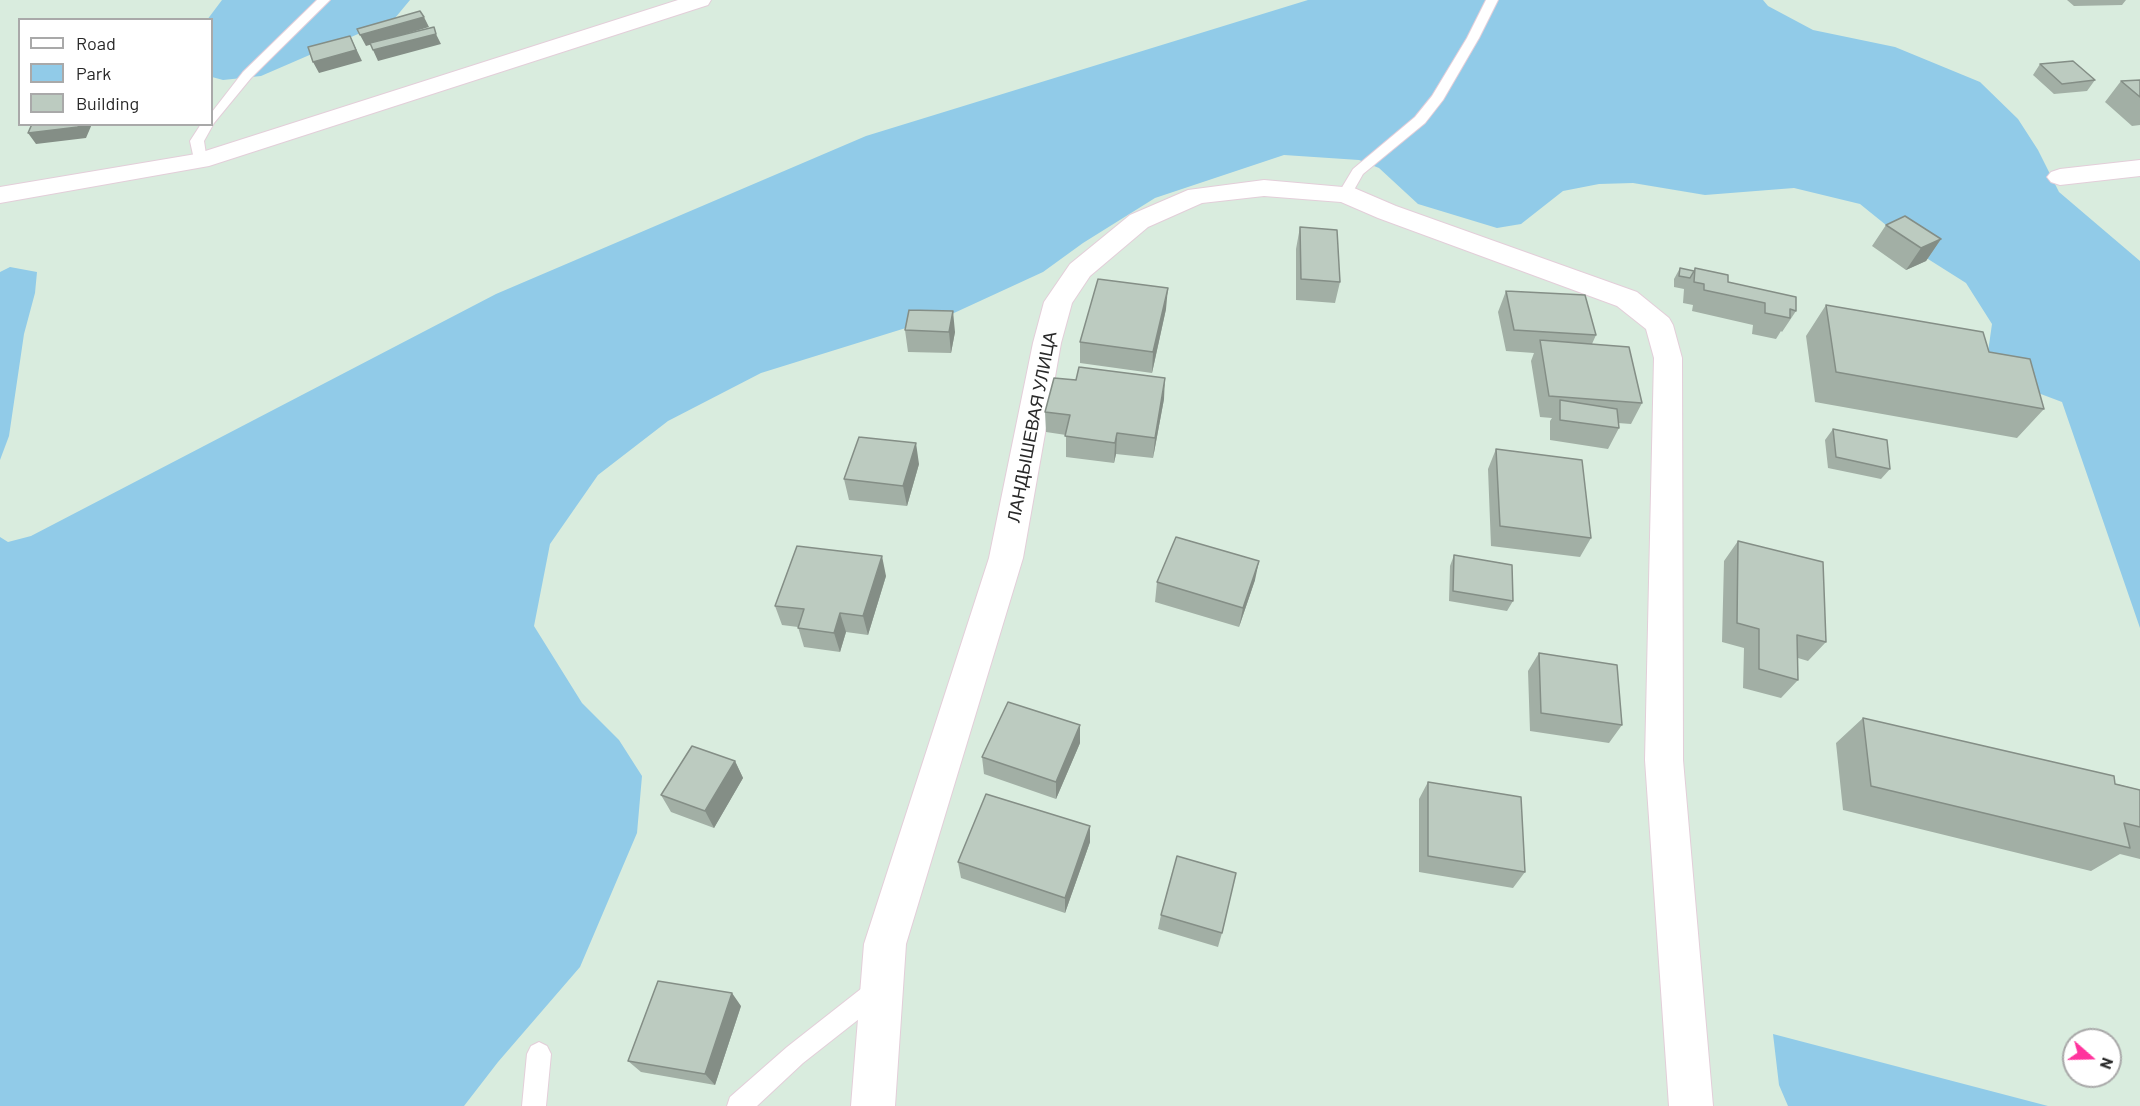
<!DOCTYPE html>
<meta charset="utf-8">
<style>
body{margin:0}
#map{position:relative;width:2140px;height:1106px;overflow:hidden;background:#d9ecde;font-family:Barlow,sans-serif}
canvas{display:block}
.legend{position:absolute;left:18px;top:18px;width:195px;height:108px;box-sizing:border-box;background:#fff;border:2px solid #a9a9a9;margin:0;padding:8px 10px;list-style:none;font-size:18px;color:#292929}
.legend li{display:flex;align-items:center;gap:12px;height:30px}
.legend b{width:30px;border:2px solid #a9a9a9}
.north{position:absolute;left:2062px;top:1028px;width:60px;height:60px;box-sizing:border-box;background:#fff;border:2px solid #a9a9a9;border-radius:50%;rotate:110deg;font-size:16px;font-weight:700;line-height:24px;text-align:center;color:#292929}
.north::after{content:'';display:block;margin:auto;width:21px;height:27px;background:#ff349d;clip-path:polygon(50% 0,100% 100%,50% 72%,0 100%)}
</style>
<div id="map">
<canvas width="2140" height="1106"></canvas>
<ul class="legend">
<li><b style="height:8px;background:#fff"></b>Road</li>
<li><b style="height:16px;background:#91cbe8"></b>Park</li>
<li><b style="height:16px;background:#bccbc0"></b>Building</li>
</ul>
<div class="north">N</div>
</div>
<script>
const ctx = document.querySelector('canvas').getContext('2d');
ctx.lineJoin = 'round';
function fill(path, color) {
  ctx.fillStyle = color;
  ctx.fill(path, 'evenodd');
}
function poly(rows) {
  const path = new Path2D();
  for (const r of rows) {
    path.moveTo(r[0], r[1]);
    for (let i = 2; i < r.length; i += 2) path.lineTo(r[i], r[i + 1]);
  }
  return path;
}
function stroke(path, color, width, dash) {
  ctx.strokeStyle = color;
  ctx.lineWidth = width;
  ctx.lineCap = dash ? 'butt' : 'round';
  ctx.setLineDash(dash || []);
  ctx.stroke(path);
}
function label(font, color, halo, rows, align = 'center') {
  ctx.font = font + ' Barlow,sans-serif';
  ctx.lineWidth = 4.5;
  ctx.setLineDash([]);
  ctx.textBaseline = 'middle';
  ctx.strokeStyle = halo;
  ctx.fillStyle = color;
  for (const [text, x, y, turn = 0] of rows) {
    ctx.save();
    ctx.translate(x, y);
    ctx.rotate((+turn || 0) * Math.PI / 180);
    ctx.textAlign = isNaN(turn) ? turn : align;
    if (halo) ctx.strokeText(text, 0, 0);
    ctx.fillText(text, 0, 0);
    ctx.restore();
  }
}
fill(poly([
 [222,0,410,0,395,18,261,76,223,80,212,77,212,20,207,20],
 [1308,0,1763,0,1768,6,1813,30,1895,47,1980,82,2018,119,2038,150,2059,192,2140,261,2140,628,2062,402,1985,373,1992,324,1966,283,1928,259,1860,204,1794,188,1705,195,1633,183,1599,184,1563,191,1521,224,1497,228,1418,204,1379,168,1359,160,1284,155,1155,198,1083,243,1043,272,954,313,761,373,668,421,598,475,550,544,534,626,582,703,619,740,642,776,637,833,580,967,498,1062,464,1106,0,1106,0,537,8,542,31,536,496,294,866,136],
 [10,267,37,272,35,293,24,334,9,436,0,460,0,272],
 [1773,1034,2048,1106,1788,1106,1779,1085]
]), '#91cbe8');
const service = poly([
 [317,0,330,0,251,78,214,123,204,141,207,161,205,164,195,164,190,141,201,124,212,124,212,112,243,72,317,0],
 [1486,0,1498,0,1479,38,1443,100,1425,123,1363,174,1350,197,1340,197,1338,194,1353,169,1415,117,1432,96,1467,38,1486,0],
 [879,978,887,981,890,989,887,997,803,1063,757,1106,727,1106,730,1097,787,1047,871,981,879,978],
 [539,1042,547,1046,551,1054,546,1106,522,1106,527,1054,531,1046,539,1042]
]);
const minor = poly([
 [678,0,711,0,708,5,209,166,0,203,0,187,196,154,678,0],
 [2140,160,2140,176,2060,185,2051,182,2047,177,2051,172,2060,169,2140,160],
 [1264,180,1354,188,1396,206,1637,292,1669,318,1673,325,1682,358,1683,760,1713,1106,1669,1106,1645,760,1654,358,1646,329,1617,306,1378,218,1341,202,1264,196,1202,203,1148,227,1090,276,1072,303,1061,343,1023,558,906,944,895,1106,851,1106,864,944,989,558,1033,343,1044,302,1070,264,1130,215,1188,190,1264,180]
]);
stroke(service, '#e3ced9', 2);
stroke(minor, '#e3ced9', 2);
fill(service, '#fff');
fill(minor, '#fff');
fill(poly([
 [2067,0,2126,0,2122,5,2074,6],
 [2040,64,2095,80,2087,91,2054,94,2033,75],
 [2140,80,2140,125,2132,126,2105,102,2121,81],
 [1886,225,1941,239,1926,261,1906,270,1872,246],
 [1300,227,1340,282,1335,303,1296,300,1296,249],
 [1680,268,1694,271,1695,268,1796,311,1782,332,1781,331,1776,339,1752,334,1753,325,1692,311,1693,305,1683,303,1684,289,1674,287,1674,279],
 [1506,291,1596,335,1592,344,1642,403,1631,424,1618,423,1619,428,1608,449,1550,440,1550,421,1552,418,1540,417,1531,361,1534,353,1506,351,1498,312],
 [1826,305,1989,352,2044,409,2017,438,1815,402,1806,336],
 [1166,309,1152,373,1080,363,1080,342],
 [909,310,955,332,951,353,908,352,905,330],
 [1164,399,1153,458,1116,454,1114,463,1066,457,1066,435,1046,432,1045,412],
 [1833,429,1890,469,1881,479,1828,468,1825,440],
 [1496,449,1591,538,1580,557,1491,546,1488,469],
 [919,464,907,506,849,500,844,479],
 [1738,541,1826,642,1808,661,1798,658,1798,680,1781,698,1743,688,1744,648,1722,642,1724,561],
 [1454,555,1513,601,1507,611,1449,601,1450,566],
 [886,576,868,635,846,632,840,652,804,647,798,627,782,625,775,606],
 [1255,580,1239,627,1155,602,1157,582],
 [1539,653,1622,725,1609,743,1530,731,1528,671],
 [1863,718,2140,790,2140,859,2120,854,2091,871,1843,810,1836,743],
 [1080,743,1056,799,984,774,982,757],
 [735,761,743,778,714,828,671,812,661,795],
 [1428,782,1525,872,1513,888,1419,872,1419,799],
 [1090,826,1090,842,1065,913,961,878,958,862],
 [1161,915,1222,933,1218,947,1158,929],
 [741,1006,715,1085,641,1072,628,1061]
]), '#a2afa5');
fill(poly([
 [424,17,429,27,366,46,360,35],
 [436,34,441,44,378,61,373,50],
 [350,36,362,61,319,73,313,62],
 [79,124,92,124,86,138,36,144,28,133],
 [1941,239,1926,261,1906,270,1921,248],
 [1168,288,1166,309,1152,373,1153,352],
 [953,311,955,332,951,353,949,332],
 [1165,378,1164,399,1153,458,1155,438],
 [1117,433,1116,454,1114,463,1115,443],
 [916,443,919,464,907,506,903,486],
 [882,556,886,576,868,635,863,616],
 [1259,561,1255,580,1239,627,1243,608],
 [840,613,846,632,840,652,834,633],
 [1080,725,1080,743,1056,799,1056,782],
 [735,761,743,778,714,828,705,811],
 [1090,826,1090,842,1065,913,1065,898],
 [732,993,741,1006,715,1085,705,1074]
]), '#848e86');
const building = poly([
 [420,11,424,17,360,35,357,29,420,11],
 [434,27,436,34,373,50,370,43,434,27],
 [350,36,356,50,313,62,308,47,350,36],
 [2073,61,2095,80,2062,84,2040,64,2073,61],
 [2140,80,2140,97,2121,81,2140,80],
 [32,124,79,124,78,127,28,133,32,124],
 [1905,216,1941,239,1921,248,1886,225,1905,216],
 [1300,227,1337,230,1340,282,1301,279,1300,227],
 [1680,268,1694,271,1690,278,1679,276,1680,268],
 [1695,268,1728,275,1728,282,1796,297,1796,311,1790,309,1790,318,1765,313,1765,303,1704,290,1704,284,1694,282,1695,268],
 [1098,279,1168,288,1153,352,1080,342,1098,279],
 [1506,291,1585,295,1596,335,1514,330,1506,291],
 [1826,305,1983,332,1989,352,2030,359,2044,409,1836,372,1826,305],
 [909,310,953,311,949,332,905,330,909,310],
 [1540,340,1629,347,1642,403,1549,396,1540,340],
 [1079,367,1165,378,1155,438,1117,433,1115,443,1065,436,1070,415,1045,412,1054,378,1076,380,1079,367],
 [1560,400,1617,409,1619,428,1560,420,1560,400],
 [1833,429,1887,440,1890,469,1836,457,1833,429],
 [859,437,916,443,903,486,844,479,859,437],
 [1496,449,1582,460,1591,538,1500,526,1496,449],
 [1176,537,1259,561,1243,608,1157,582,1176,537],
 [1738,541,1823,562,1826,642,1797,635,1798,680,1759,669,1759,629,1737,623,1738,541],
 [797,546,882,556,863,616,840,613,834,633,798,628,804,609,775,606,797,546],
 [1454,555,1512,565,1513,601,1453,591,1454,555],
 [1539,653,1617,665,1622,725,1541,713,1539,653],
 [1008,702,1080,725,1056,782,982,757,1008,702],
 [1863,718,2114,776,2115,784,2140,790,2140,827,2124,823,2130,848,1871,786,1863,718],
 [692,746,735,761,705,811,661,795,692,746],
 [1428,782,1521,797,1525,872,1428,856,1428,782],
 [986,794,1090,826,1065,898,958,862,986,794],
 [1177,856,1236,873,1222,933,1161,915,1177,856],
 [658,981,732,993,705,1074,628,1061,658,981]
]);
fill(building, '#bccbc0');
stroke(building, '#848e86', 1.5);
label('18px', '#292929', '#fff', [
 ["ЛАНДЫШЕВАЯ УЛИЦА",1032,427,-79]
]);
</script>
